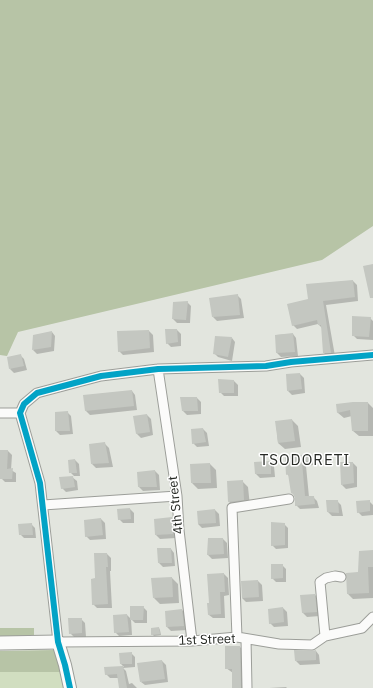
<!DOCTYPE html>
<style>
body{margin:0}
canvas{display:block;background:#e2e5de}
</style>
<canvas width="373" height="688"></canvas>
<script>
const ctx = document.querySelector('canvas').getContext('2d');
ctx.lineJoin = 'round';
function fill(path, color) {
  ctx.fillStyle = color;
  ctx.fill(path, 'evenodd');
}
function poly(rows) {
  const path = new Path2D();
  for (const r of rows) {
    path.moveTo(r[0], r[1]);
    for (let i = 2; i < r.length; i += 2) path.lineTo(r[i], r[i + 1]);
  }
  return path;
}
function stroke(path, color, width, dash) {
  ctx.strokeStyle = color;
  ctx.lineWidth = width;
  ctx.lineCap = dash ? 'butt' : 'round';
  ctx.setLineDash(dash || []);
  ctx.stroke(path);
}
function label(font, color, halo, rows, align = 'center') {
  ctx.font = font + ' "IBM Plex Sans",sans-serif';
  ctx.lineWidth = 3;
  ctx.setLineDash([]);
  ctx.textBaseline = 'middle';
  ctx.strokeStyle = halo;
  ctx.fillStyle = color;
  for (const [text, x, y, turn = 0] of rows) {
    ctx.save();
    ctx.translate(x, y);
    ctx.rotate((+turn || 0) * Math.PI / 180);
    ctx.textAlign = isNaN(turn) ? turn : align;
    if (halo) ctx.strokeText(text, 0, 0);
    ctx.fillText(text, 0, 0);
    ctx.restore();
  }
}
fill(poly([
 [0,672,61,672,64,688,0,688]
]), '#d1dec0');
fill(poly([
 [0,0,373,0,373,226,322,260,18,332,7,356,0,355],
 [0,628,34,628,34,638,0,639],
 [54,650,61,672,0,672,0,651]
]), '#b7c4a6');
fill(poly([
 [353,281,357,285,358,301,326,305,335,356,328,357,324,353,322,328,318,324,297,329,293,325,309,300],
 [237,295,241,299,244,318,217,321,213,317],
 [187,302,191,306,190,323,177,323,173,319],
 [370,318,373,321,373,340,357,339,353,335],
 [177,330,181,334,181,346,171,347,167,343],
 [149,331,153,335,154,352,123,355,119,351],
 [52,332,55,336,54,351,37,354,33,350],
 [293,334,296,338,298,356,281,357,277,353,276,335],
 [232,338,235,342,232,361,218,357,214,353],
 [20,355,24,359,27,370,14,373,10,369],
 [300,374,304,378,305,393,292,395,288,391],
 [234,381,238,385,238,396,224,396,220,392],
 [132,391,135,395,137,410,90,415,86,411,85,396],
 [197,398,201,402,201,414,187,415,183,411],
 [368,403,373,408,373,436,359,436,353,431,352,416,344,418,338,413,337,405],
 [67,412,71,416,73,434,60,435,56,431],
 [147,415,151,419,153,435,141,438,137,434,134,417],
 [292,420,298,426,301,447,285,449,278,443,276,422],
 [203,429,207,433,209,446,197,447,193,443],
 [105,444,109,448,113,467,96,468,92,464],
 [0,451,8,451,12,455,11,470,16,473,16,482,5,482,1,478],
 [308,455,312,459,313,465,306,466,309,497,313,497,317,501,319,508,300,509,296,505,296,498,289,476,287,474],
 [75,460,79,464,80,476,74,476,70,472],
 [270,462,274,466,275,477,260,478,256,474],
 [353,463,357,467,357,487,346,489,342,485],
 [210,464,216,470,217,488,198,489,192,483,191,465],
 [155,471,159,475,160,490,143,491,139,487],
 [72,477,77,481,78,490,66,492,62,488],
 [242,481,248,487,250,506,235,508,229,502],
 [337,501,341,505,343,516,332,516,328,512],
 [369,501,373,505,373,515,362,516,358,512],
 [130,509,134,513,134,523,123,523,119,519],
 [215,510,219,514,220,526,202,528,198,524],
 [171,518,175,522,176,538,160,539,156,535],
 [101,519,105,523,106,539,90,540,86,536],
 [31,524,35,528,36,538,24,538,20,534],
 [284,524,288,528,288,548,276,549,272,545],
 [209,539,223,539,227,543,228,558,212,559,208,555],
 [171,549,174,553,175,566,163,567,159,563],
 [373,551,373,598,353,599,348,594],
 [107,554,111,558,111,571,110,571,112,608,97,608,93,604,96,579],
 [282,565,286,569,286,582,276,582,272,578],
 [224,574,228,578,229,595,224,596,225,618,213,618,209,615,210,604],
 [172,578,178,584,179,603,160,604,154,598],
 [258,581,262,585,263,601,246,602,242,598],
 [315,595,319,599,320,616,307,617,303,613,301,596],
 [143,607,147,611,147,623,135,623,131,619,132,635,119,636,115,632,127,615,131,619],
 [283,608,287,612,288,626,274,627,270,623],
 [182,610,186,614,187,630,171,631,167,627],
 [81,619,85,623,86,637,74,637,70,633],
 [159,628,160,630,161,635,154,636,152,634],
 [240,647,245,652,246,688,233,688,233,673,226,668],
 [316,651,319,655,320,664,300,665,296,661],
 [131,653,135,657,135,667,123,668,126,671,129,684,132,683,137,688,120,688,118,678,110,678,106,674,105,668,124,667,121,664],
 [162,661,166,665,168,682,145,685,141,682],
 [286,687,287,688,269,688]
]), '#0003');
fill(poly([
 [373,264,373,298,370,298,363,266],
 [353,280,355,297,323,301,331,353,323,353,321,325,318,325,317,320,292,326,287,304,308,299,306,284],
 [238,294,240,315,212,317,209,298],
 [188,301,186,320,172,319,173,302],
 [352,316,371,317,369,337,352,336],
 [165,329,177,329,178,342,166,344],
 [149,330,150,348,118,352,117,331],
 [52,331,51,347,32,350,33,335],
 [293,333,295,352,276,353,275,335],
 [215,336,232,337,228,357,213,354],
 [21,354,24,366,9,369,7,357],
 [300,373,302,389,287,391,286,374],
 [218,379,234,380,234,393,219,393],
 [132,390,134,406,85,411,83,395],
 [180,397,197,397,198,411,182,411],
 [353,402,368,402,368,431,352,431,350,410,337,413,336,404],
 [68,411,70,431,55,431,55,412],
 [147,414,150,432,136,434,133,416],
 [292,419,295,441,278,443,275,421],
 [203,428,206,442,192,444,191,429],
 [105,442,109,463,91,464,89,444],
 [0,450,8,450,7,469,13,468,12,479,0,479],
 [308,454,309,461,302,462,305,496,314,496,315,504,295,506,295,498,293,494,291,493,288,474,286,475,285,457],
 [75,459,77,473,69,473,68,460],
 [271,461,271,474,255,474,254,462],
 [340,462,353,462,354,483,341,485],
 [210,463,211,483,191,483,190,464],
 [155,470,157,487,138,487,137,472],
 [73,476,75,487,61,489,59,477],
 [243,480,244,500,228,502,227,481],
 [326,500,338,500,339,513,327,512],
 [370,500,370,511,357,513,356,501],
 [130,508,131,519,118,520,117,509],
 [215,509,216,523,198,524,197,511],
 [172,517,173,534,155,535,154,519],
 [101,518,103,535,85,537,84,520],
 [271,522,285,523,285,545,271,546],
 [32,523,33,535,19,535,18,524],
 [208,538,223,538,224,554,207,555],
 [157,548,171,548,172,563,158,563],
 [373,550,373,567,368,567,369,593,347,594,346,573,358,572,359,551],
 [94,553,107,553,108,567,106,567,108,604,92,605,91,579,95,578],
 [271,564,283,564,283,578,271,579],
 [224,573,225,592,220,592,221,614,208,615,207,603,209,603,207,574],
 [172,577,173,597,153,598,151,578],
 [258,580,259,597,242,598,241,581],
 [315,594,317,612,302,613,300,595],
 [130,606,144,606,143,620,130,620],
 [283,607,284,622,269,624,268,609],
 [182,609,184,626,166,627,165,611],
 [127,614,129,632,114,633,113,615],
 [68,618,82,618,82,633,69,634],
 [159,627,160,634,151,635,151,628],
 [225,646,240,646,241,688,232,688,232,669,225,669],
 [294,650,312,651,316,650,316,660,295,661],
 [132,652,132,664,120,664,119,653],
 [162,660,165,679,140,682,137,663],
 [123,666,127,688,119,688,117,674,105,675,104,667]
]), '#c4c7c1');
const minor = poly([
 [373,355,291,362,266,366,158,369,101,376,37,393,24,404,20,413,40,483,58,642,192,641,237,637,279,644,312,645,325,636,362,628,373,617],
 [158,369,177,496,179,530,192,641],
 [0,413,20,413],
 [43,505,177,496],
 [325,636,320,582,326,578,335,576,341,577],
 [237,637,232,508,289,499],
 [246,639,247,688]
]);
const tertiary = poly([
 [58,642,65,665,70,688]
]);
const secondary = poly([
 [0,643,58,642]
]);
stroke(minor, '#9c9e99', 11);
stroke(tertiary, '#9c9e99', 14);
stroke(secondary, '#9c9e99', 15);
stroke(minor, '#fbfbfa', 9);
stroke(tertiary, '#fbfbfa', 12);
stroke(secondary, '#fbfbfa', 13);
stroke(poly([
 [70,688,65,665,58,642,40,483,20,413,24,404,37,393,101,376,158,369,266,366,291,362,373,355]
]), '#02a3c6', 6);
label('13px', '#262924', '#fff', [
 ["4th Street",176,505,-96],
 ["1st Street",207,640,-2]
]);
ctx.letterSpacing = '1px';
label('15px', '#262924', '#fff', [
 ["TSODORETI",305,461]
]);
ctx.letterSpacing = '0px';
</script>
